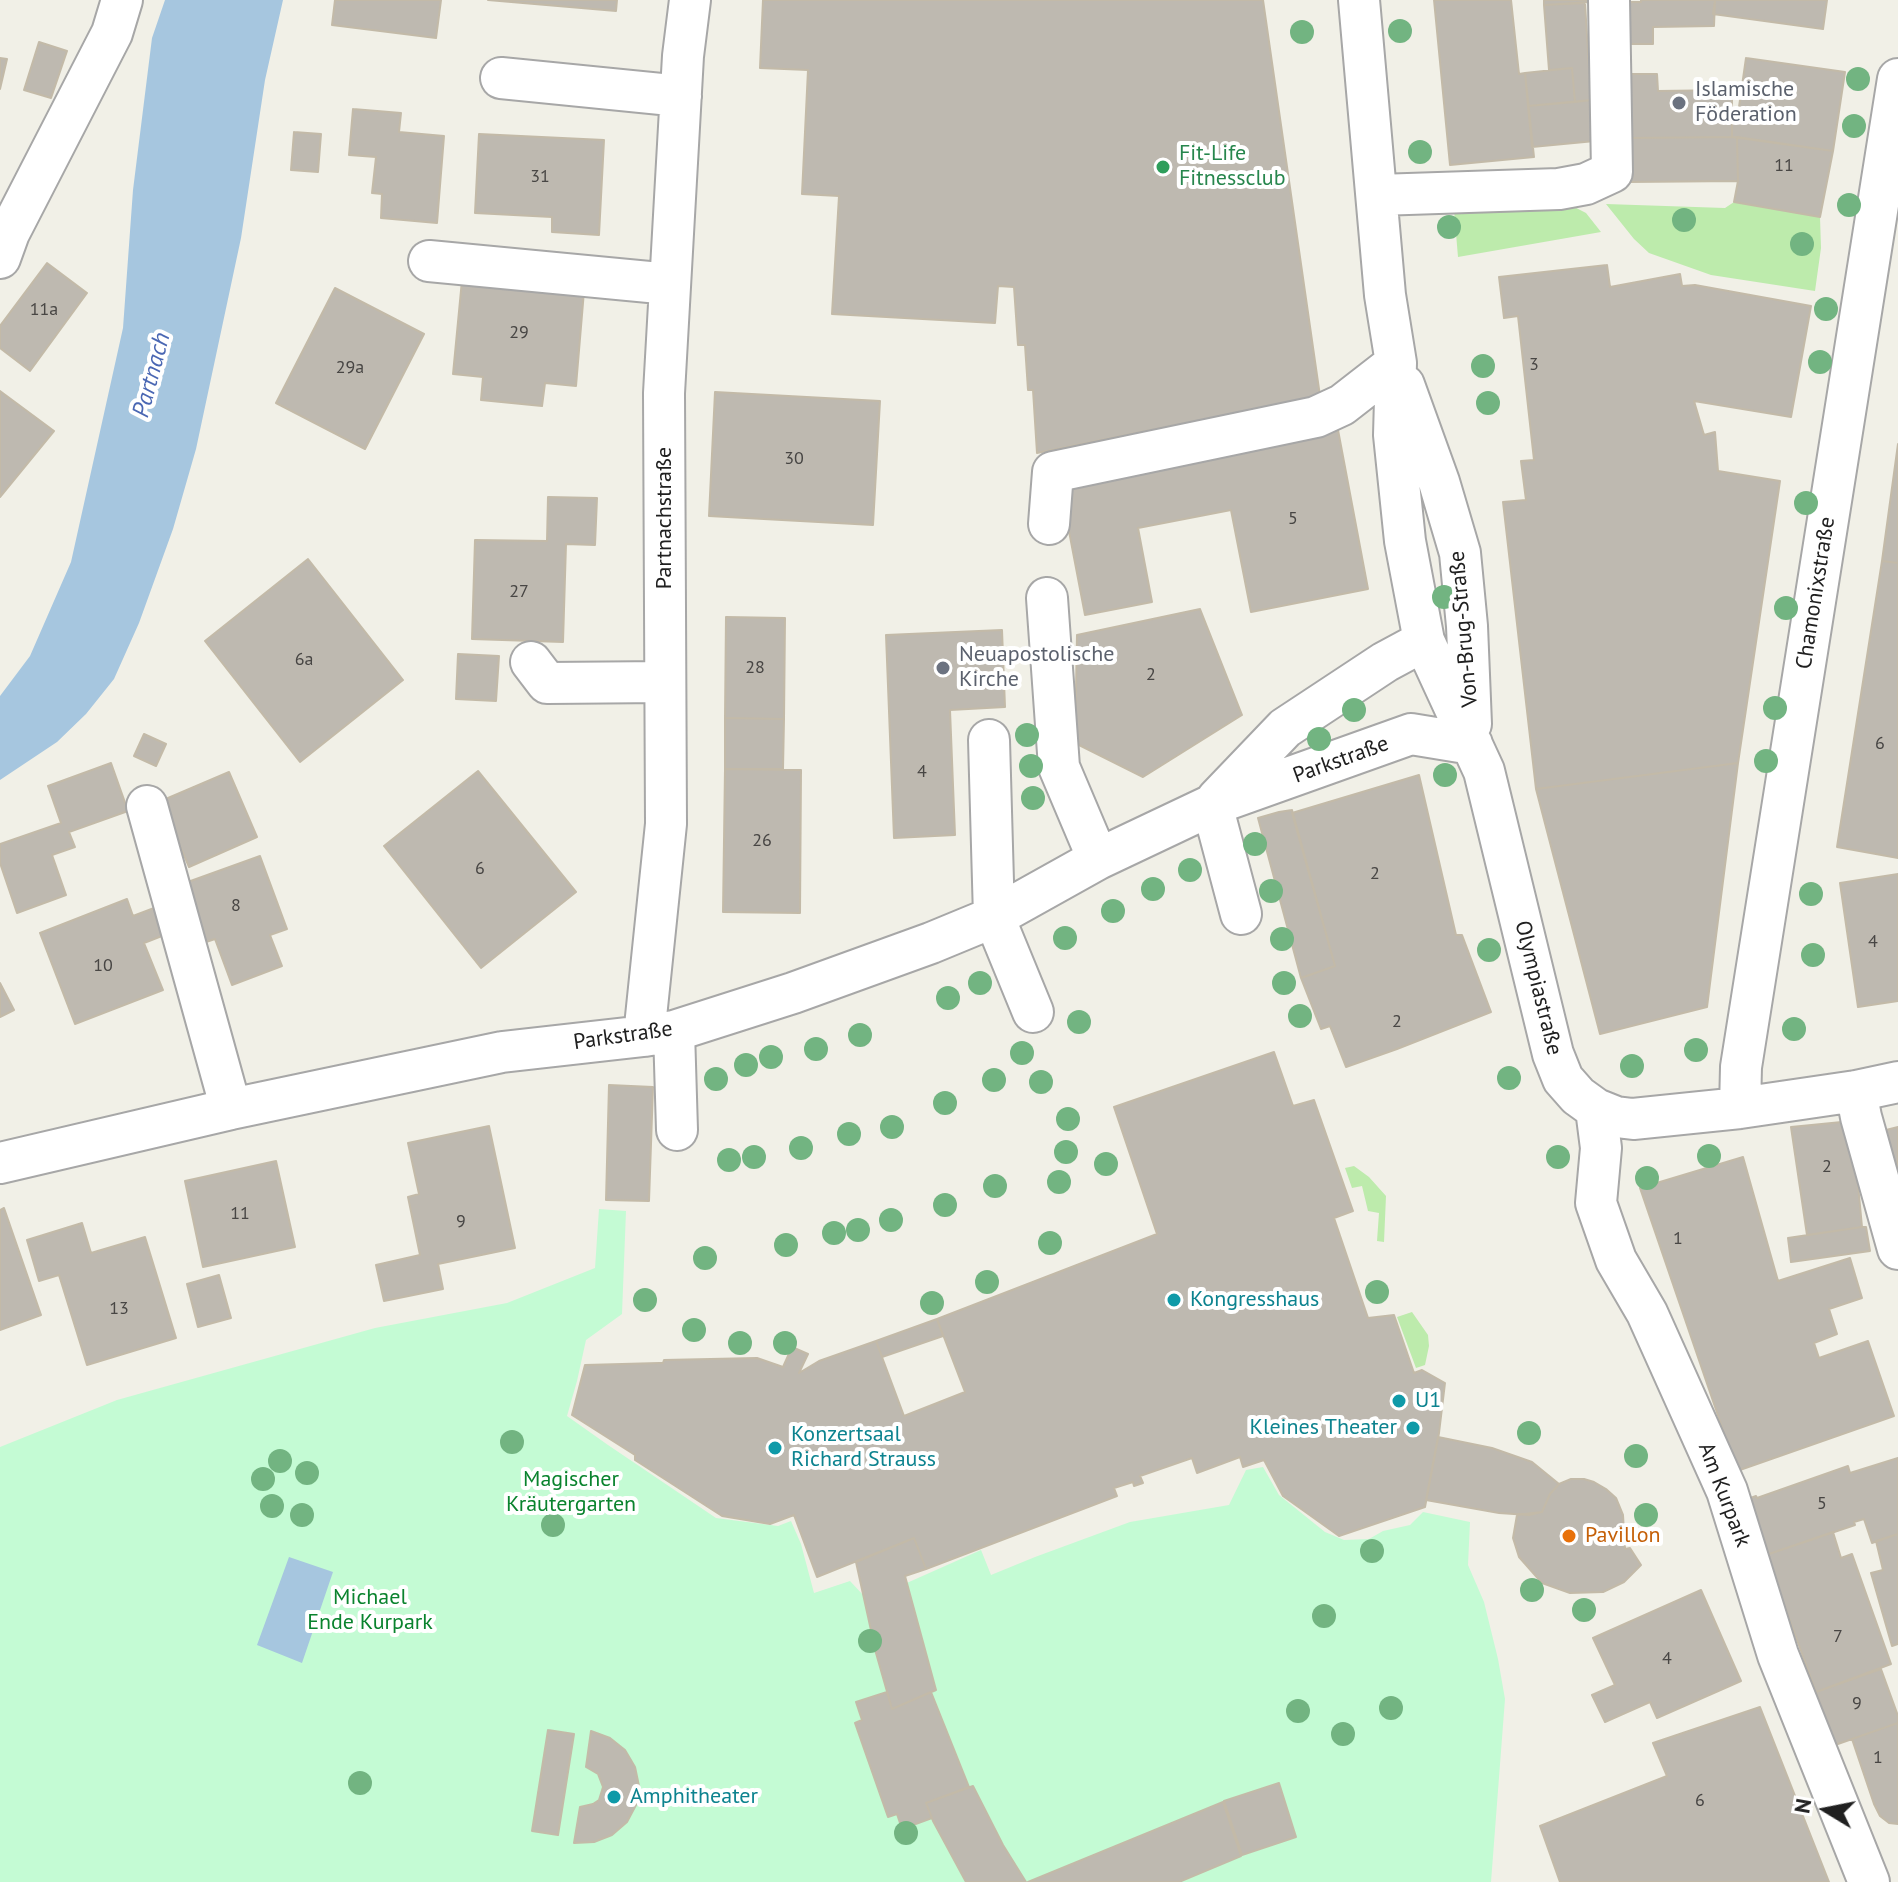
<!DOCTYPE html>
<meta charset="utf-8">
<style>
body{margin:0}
#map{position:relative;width:1898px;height:1882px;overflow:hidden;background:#f1f0e7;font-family:"PT Sans",sans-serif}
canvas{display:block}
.north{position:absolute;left:1786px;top:1770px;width:80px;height:80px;-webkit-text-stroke:6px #fff;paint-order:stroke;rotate:280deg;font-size:22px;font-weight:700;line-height:32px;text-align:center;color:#202020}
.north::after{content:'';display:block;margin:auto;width:28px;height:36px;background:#202020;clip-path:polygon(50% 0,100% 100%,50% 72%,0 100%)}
</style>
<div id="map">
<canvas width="1898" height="1882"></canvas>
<div class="north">N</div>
</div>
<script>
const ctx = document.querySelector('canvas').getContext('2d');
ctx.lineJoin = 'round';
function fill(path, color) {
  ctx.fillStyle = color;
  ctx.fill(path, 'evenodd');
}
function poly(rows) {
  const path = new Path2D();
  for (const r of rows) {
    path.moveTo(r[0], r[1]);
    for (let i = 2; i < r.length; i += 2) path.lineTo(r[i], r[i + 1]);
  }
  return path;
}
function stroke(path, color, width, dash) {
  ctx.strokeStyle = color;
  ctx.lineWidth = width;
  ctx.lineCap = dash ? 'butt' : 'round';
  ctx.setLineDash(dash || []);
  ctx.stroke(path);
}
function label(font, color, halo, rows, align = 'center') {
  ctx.font = font + ' "PT Sans",sans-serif';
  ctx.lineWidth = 8;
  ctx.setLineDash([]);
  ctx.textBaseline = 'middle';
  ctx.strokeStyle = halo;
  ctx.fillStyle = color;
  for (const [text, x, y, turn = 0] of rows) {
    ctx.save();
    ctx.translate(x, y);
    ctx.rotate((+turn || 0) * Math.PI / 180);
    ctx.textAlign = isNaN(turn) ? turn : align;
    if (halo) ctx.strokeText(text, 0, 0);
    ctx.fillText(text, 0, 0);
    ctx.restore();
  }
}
fill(poly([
 [1555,197,1586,213,1601,232,1458,257,1453,198],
 [1734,202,1820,217,1821,248,1815,291,1711,275,1649,253,1634,239,1606,204,1725,208],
 [1354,1166,1369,1177,1386,1196,1384,1242,1377,1241,1379,1213,1368,1211,1362,1186,1352,1188,1345,1168],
 [1412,1312,1428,1335,1429,1346,1425,1365,1416,1368,1397,1317]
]), '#bdebac');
fill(poly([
 [599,1209,626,1211,622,1314,586,1340,577,1381,567,1416,608,1445,716,1518,778,1526,791,1521,801,1544,814,1593,850,1581,865,1597,909,1582,981,1550,991,1575,1035,1557,1130,1522,1229,1505,1246,1470,1263,1467,1279,1495,1325,1532,1344,1540,1369,1539,1383,1531,1410,1525,1423,1512,1470,1522,1468,1565,1484,1602,1498,1659,1505,1699,1491,1882,0,1882,0,1447,117,1400,375,1328,507,1303,595,1268]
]), '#c4fbd4');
fill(poly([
 [165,0,283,0,265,80,241,238,196,449,173,529,139,623,114,679,86,714,57,742,0,780,0,696,30,656,71,562,123,328,133,190,152,38],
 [289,1557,333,1572,302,1663,257,1645]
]), '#a6c6df');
const building = poly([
 [335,0,441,0,436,38,332,25,335,0],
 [488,0,617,0,616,11,488,0],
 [763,0,1263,0,1320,396,1037,453,1033,390,1028,390,1025,345,1018,345,1014,287,998,286,995,323,832,314,839,196,802,194,808,70,760,68,763,0],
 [1434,0,1511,0,1519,74,1525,73,1534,157,1450,165,1434,0],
 [1544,0,1591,0,1591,2,1544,5,1544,0],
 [1641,0,1715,0,1714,26,1653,27,1653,44,1621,44,1621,2,1641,2,1641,0],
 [1715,0,1827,0,1823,29,1713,14,1715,0],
 [1585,3,1591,100,1575,102,1572,68,1549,70,1544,5,1585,3],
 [39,42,67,51,51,98,24,90,39,42],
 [0,58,7,59,0,89,0,58],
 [1746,58,1845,72,1833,151,1732,137,1732,114,1738,114,1746,58],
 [1572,68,1575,102,1528,106,1525,73,1572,68],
 [1626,74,1657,74,1658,91,1732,90,1732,137,1628,138,1626,74],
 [1591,100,1595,141,1532,147,1528,106,1591,100],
 [353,109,401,113,399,132,444,136,437,223,381,218,382,194,372,193,376,157,349,155,353,109],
 [294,132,321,134,318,172,291,170,294,132],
 [479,134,604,140,599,235,552,232,552,217,475,213,479,134],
 [1737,137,1833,151,1820,217,1734,202,1738,181,1737,137],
 [1737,137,1738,181,1628,182,1628,138,1737,137],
 [47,263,87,293,30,371,0,348,0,326,47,263],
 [1607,265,1610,287,1680,274,1682,286,1695,285,1811,306,1791,417,1694,401,1704,435,1715,432,1718,471,1780,481,1738,763,1536,789,1503,502,1526,500,1521,461,1534,460,1518,316,1504,318,1499,277,1607,265],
 [462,280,584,291,576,386,545,383,542,406,481,400,483,377,453,374,462,280],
 [335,288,424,334,365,449,276,403,335,288],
 [0,391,54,431,0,497,0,391],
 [715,392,880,401,873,525,709,516,715,392],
 [1338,430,1368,589,1251,612,1231,510,1138,528,1152,602,1085,615,1060,484,1338,430],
 [1898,444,1898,563,1882,561,1898,444],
 [548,497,597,498,595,545,566,544,563,642,472,639,475,540,547,541,548,497],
 [308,559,403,680,300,762,205,641,308,559],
 [1882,561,1898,563,1898,858,1837,847,1882,561],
 [1200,609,1242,715,1143,777,1075,743,1077,635,1200,609],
 [726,617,785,618,784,719,725,718,726,617],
 [1002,630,1005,707,950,710,955,835,894,838,886,635,1002,630],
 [458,654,499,656,496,701,456,699,458,654],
 [725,718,784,719,783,769,725,769,725,718],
 [144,734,166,744,156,766,134,756,144,734],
 [111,763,128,811,69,832,75,847,52,855,66,895,17,913,0,863,0,844,61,823,48,786,111,763],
 [1738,763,1707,1007,1600,1034,1536,789,1738,763],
 [725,769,801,770,800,913,723,912,725,769],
 [478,771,576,892,481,968,384,846,478,771],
 [229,772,257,837,189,867,161,801,229,772],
 [1419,775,1456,935,1462,935,1491,1012,1397,1049,1346,1067,1330,1026,1321,1029,1301,978,1335,966,1292,813,1419,775],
 [1292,810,1335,966,1301,978,1258,818,1279,812,1292,810],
 [260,856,287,929,270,935,282,966,232,985,215,939,206,942,185,883,260,856],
 [1898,874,1898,1001,1858,1007,1840,883,1898,874],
 [127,899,133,916,162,905,172,932,144,943,163,990,75,1024,40,933,127,899],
 [0,983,14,1010,0,1017,0,983],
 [1274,1052,1293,1106,1314,1100,1353,1211,1334,1218,1368,1318,1394,1315,1414,1373,1422,1370,1445,1383,1439,1433,1425,1507,1339,1536,1283,1496,1264,1460,1243,1467,1240,1457,1197,1473,1192,1458,1140,1476,1143,1483,1134,1486,1133,1482,1114,1488,1117,1496,926,1569,914,1538,817,1577,794,1515,770,1524,722,1516,635,1460,635,1455,572,1415,585,1365,659,1363,663,1363,664,1360,757,1358,783,1367,792,1347,808,1354,799,1373,819,1361,876,1341,904,1416,965,1392,937,1319,1157,1234,1114,1107,1274,1052],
 [609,1085,653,1087,649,1201,606,1200,609,1085],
 [1852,1121,1862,1227,1807,1235,1791,1127,1852,1121],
 [489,1126,515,1248,438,1264,443,1289,384,1301,376,1265,420,1255,408,1197,419,1194,408,1143,489,1126],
 [1898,1127,1898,1216,1874,1133,1898,1127],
 [1743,1157,1778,1281,1850,1258,1862,1298,1829,1309,1837,1334,1814,1343,1819,1358,1868,1341,1894,1416,1737,1471,1640,1188,1743,1157],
 [276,1161,295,1247,203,1267,185,1181,276,1161],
 [4,1208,41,1315,0,1330,0,1210,4,1208],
 [82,1223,91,1253,145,1237,176,1338,87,1365,59,1275,39,1281,27,1240,82,1223],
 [1862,1227,1866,1227,1870,1251,1791,1262,1788,1238,1862,1227],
 [219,1275,231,1318,198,1327,187,1284,219,1275],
 [937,1319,943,1336,882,1357,876,1341,937,1319],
 [1438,1437,1492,1448,1532,1462,1559,1484,1550,1494,1542,1512,1529,1515,1499,1513,1426,1500,1438,1437],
 [1898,1458,1898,1534,1872,1543,1864,1519,1854,1522,1855,1525,1766,1555,1745,1500,1756,1496,1757,1498,1848,1466,1850,1473,1898,1458],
 [1571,1479,1584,1479,1594,1482,1606,1489,1616,1498,1623,1515,1625,1549,1630,1548,1641,1565,1624,1582,1603,1592,1570,1593,1542,1583,1519,1557,1513,1538,1517,1515,1542,1512,1550,1494,1559,1484,1571,1479],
 [1833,1532,1841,1558,1852,1554,1891,1664,1816,1692,1766,1555,1833,1532],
 [1898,1534,1898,1644,1892,1646,1871,1573,1883,1570,1876,1541,1898,1534],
 [914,1538,926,1569,905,1576,936,1690,892,1709,876,1653,856,1562,914,1538],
 [1701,1590,1741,1681,1657,1718,1650,1702,1605,1722,1592,1695,1615,1685,1593,1638,1701,1590],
 [1881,1669,1898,1716,1898,1723,1835,1745,1816,1692,1881,1669],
 [887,1692,892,1709,931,1692,969,1787,926,1803,932,1818,902,1829,897,1814,888,1817,855,1723,862,1720,856,1702,887,1692],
 [1760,1707,1829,1882,1560,1882,1540,1826,1667,1776,1653,1743,1760,1707],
 [1898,1723,1898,1824,1889,1823,1880,1816,1874,1804,1852,1739,1898,1723],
 [548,1730,574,1734,558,1835,532,1831,548,1730],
 [591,1731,610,1738,625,1750,635,1767,639,1786,636,1805,627,1822,612,1835,594,1842,574,1843,580,1807,593,1804,599,1800,603,1787,598,1774,586,1767,591,1731],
 [1279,1783,1296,1837,1242,1855,1224,1801,1279,1783],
 [973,1786,1003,1845,1026,1882,966,1882,933,1821,926,1803,973,1786],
 [1223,1802,1241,1856,1179,1882,1028,1882,1223,1802]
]);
fill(building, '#beb9b0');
stroke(building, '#c3baa8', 2);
const minor = poly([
 [1359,0,1385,295,1396,363,1394,435,1405,541,1424,641,1484,771,1553,1054,1563,1079,1578,1096,1596,1109,1616,1117,1633,1119,1740,1108,1856,1091,1898,1082],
 [501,78,681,96],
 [1378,195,1559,189,1586,184,1612,172,1609,0],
 [0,258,9,233,112,33,122,0],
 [429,261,670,284],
 [1404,385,1439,482,1460,553,1467,626,1471,724],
 [1049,524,1053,472,1316,417,1342,405,1396,363],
 [1047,598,1059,767,1098,859],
 [531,662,547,683,665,682],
 [989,740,994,917,1033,1012],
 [1217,799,1285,728,1385,662,1424,641],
 [1212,805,1241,914],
 [147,806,231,1109],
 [674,1031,677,1130],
 [644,1036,666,824,664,393,683,56,690,0],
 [1856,1091,1861,1117,1898,1249],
 [1740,1108,1741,1067,1898,79],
 [1596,1109,1601,1148,1596,1203,1616,1260,1647,1313,1727,1491,1778,1655,1869,1882],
 [0,1163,231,1109,502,1052,644,1036,674,1031,793,993,931,943,994,917,1098,859,1212,805,1411,734,1472,744]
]);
stroke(minor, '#a7a7a7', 44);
stroke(minor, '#fff', 40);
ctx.fillStyle = '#72b481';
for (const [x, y] of [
 [1400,31],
 [1302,32],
 [1858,79],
 [1854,126],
 [1420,152],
 [1849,205],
 [1684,220],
 [1449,227],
 [1802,244],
 [1826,309],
 [1820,362],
 [1483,366],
 [1488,403],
 [1806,503],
 [1444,597],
 [1786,608],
 [1775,708],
 [1354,710],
 [1027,735],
 [1319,739],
 [1766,761],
 [1031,766],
 [1445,775],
 [1033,798],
 [1255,844],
 [1190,870],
 [1153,889],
 [1271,891],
 [1811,894],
 [1113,911],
 [1065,938],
 [1282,939],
 [1489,950],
 [1813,955],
 [980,983],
 [1284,983],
 [948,998],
 [1300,1016],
 [1079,1022],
 [1794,1029],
 [860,1035],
 [816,1049],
 [1696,1050],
 [1022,1053],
 [771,1057],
 [746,1065],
 [1632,1066],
 [1509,1078],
 [716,1079],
 [994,1080],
 [1041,1082],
 [945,1103],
 [1068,1119],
 [892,1127],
 [849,1134],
 [801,1148],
 [1066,1152],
 [1709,1156],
 [754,1157],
 [1558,1157],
 [729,1160],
 [1106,1164],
 [1647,1178],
 [1059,1182],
 [995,1186],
 [945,1205],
 [891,1220],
 [858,1230],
 [834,1233],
 [1050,1243],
 [786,1245],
 [705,1258],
 [987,1282],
 [1377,1292],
 [645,1300],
 [932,1303],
 [694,1330],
 [740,1343],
 [785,1343],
 [1529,1433],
 [512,1442],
 [1636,1456],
 [280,1461],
 [307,1473],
 [263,1479],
 [272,1506],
 [302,1515],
 [1646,1515],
 [553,1525],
 [1372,1551],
 [1532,1590],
 [1584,1610],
 [1324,1616],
 [870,1641],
 [1391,1708],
 [1298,1711],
 [1343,1734],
 [360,1783],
 [906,1833]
]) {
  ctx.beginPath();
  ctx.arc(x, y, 12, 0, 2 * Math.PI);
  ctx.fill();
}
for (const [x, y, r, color] of [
 [1679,103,8,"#6b7280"],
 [1163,167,8,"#2e9e5b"],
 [943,668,8,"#6b7280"],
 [1174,1300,8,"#0f9aa8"],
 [1399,1401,8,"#0f9aa8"],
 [1413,1428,8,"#0f9aa8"],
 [775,1448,8,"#0f9aa8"],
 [1569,1536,8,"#e8710a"],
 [614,1797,8,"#0f9aa8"]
]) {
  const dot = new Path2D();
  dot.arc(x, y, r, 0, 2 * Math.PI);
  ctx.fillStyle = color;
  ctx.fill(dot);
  stroke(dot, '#fff', 3);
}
label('18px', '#484644', null, [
 ["11",1784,166],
 ["31",540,177],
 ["11a",44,310],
 ["29",519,333],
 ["3",1534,365],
 ["29a",350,368],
 ["30",794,459],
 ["5",1293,519],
 ["27",519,592],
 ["6a",304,660],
 ["28",755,668],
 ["2",1151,675],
 ["6",1880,744],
 ["4",922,772],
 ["26",762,841],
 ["6",480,869],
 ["2",1375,874],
 ["8",236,906],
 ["4",1873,942],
 ["10",103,966],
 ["2",1397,1022],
 ["2",1827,1167],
 ["11",240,1214],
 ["9",461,1222],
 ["1",1678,1239],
 ["13",119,1309],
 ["5",1822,1504],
 ["7",1838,1637],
 ["4",1667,1659],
 ["9",1857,1704],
 ["1",1878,1758],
 ["6",1700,1801]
]);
label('22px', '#5b616d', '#fff', [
 ["Islamische",1695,90],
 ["Föderation",1695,115],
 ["Neuapostolische",959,655],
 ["Kirche",959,680]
], 'left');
label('22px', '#27864d', '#fff', [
 ["Fit-Life",1179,154],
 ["Fitnessclub",1179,179]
], 'left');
label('22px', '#202020', '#fff', [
 ["Partnachstraße",665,518,-90],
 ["Chamonixstraße",1816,593,-81],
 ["Von-Brug-Straße",1464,629,-95],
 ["Parkstraße",1341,760,-20],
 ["Olympiastraße",1538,988,76],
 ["Parkstraße",623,1036,-8],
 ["Am Kurpark",1724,1495,69]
]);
label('22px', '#0d838f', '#fff', [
 ["Kongresshaus",1190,1300],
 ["U1",1415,1401],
 ["Kleines Theater",1397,1428,"right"],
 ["Konzertsaal",791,1435],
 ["Richard Strauss",791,1460],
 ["Amphitheater",630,1797]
], 'left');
label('22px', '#0a832e', '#fff', [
 ["Magischer",571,1480],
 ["Kräutergarten",571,1505],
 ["Michael",370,1598],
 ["Ende Kurpark",370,1623]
]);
label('22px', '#c56008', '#fff', [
 ["Pavillon",1585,1536]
], 'left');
label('italic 24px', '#4a67b3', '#fff', [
 ["Partnach",152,375,-75]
]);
</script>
